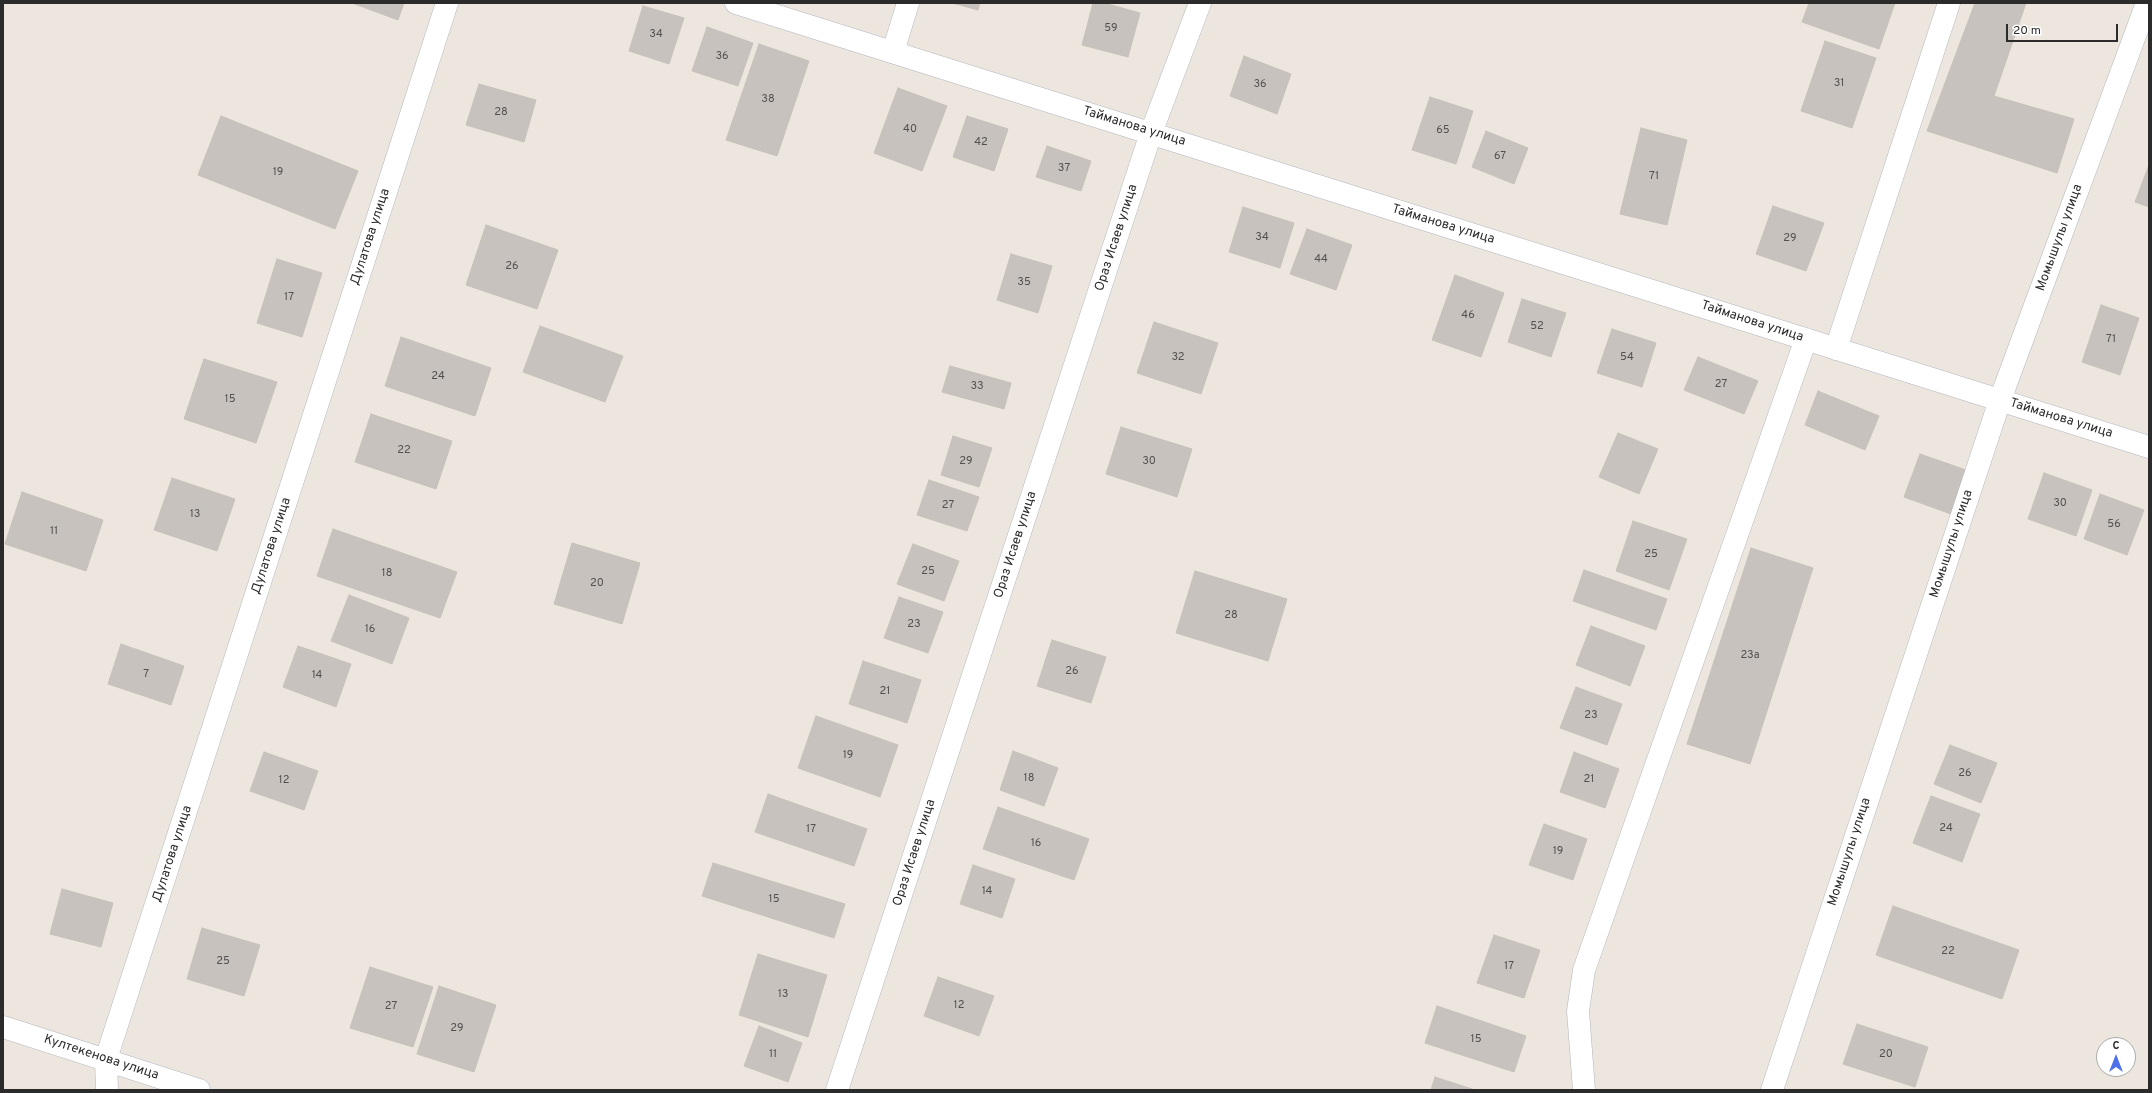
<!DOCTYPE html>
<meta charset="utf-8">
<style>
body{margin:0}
#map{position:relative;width:2152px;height:1093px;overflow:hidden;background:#ece6df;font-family:Overpass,sans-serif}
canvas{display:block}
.frame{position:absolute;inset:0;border:4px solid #2b2b2b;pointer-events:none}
.north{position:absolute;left:2096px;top:1037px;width:40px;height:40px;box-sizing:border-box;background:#fff;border:1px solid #aaa;border-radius:50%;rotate:0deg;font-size:11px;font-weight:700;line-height:16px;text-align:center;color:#2b2b2b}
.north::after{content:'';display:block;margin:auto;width:14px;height:18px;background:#4e70e9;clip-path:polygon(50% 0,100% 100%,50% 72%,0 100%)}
.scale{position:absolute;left:2006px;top:24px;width:112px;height:18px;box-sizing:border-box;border:2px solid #2b2b2b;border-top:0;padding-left:5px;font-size:12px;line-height:14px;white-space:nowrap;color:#2b2b2b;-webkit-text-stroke:3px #fff;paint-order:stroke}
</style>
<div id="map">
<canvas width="2152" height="1093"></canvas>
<div class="frame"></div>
<div class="north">С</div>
<div class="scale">20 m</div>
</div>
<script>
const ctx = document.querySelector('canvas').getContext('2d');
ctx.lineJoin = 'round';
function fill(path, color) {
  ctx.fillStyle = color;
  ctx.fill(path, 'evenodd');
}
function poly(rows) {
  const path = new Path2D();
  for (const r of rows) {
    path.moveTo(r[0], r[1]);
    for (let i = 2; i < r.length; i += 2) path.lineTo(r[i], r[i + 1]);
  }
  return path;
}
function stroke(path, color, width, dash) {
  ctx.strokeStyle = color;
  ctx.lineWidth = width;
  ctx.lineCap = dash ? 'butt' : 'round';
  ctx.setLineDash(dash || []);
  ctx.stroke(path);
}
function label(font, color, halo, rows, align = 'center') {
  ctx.font = font + ' Overpass,sans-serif';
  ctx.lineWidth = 3;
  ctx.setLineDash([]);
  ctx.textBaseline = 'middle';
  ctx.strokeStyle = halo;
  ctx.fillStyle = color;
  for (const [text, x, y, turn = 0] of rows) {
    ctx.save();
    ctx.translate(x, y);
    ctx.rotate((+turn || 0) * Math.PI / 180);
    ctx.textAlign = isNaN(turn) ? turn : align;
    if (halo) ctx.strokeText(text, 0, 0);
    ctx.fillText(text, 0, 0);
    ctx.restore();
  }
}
const building = poly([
 [352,3,404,3,398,20,352,3],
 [952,3,980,3,978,10,952,3],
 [1093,3,1104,3,1140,13,1128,57,1082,45,1093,3],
 [1809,3,1895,3,1879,49,1802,22,1809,3],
 [1975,3,2026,3,1994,96,2074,119,2057,173,1927,131,1975,3],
 [643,6,684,18,669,64,629,51,643,6],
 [707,27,753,43,738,86,692,71,707,27],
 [1825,41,1876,58,1852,128,1801,111,1825,41],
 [759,44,809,61,777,156,726,140,759,44],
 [1244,56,1291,74,1277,114,1230,96,1244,56],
 [479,84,536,100,524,142,466,125,479,84],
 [898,88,947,106,922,171,874,153,898,88],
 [1430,97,1473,111,1456,164,1412,150,1430,97],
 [221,116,358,171,335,229,198,175,221,116],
 [967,116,1008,129,994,171,953,157,967,116],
 [1641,128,1687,140,1667,225,1620,214,1641,128],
 [1486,131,1528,148,1514,184,1472,167,1486,131],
 [1047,146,1091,161,1081,191,1036,177,1047,146],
 [2149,165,2149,207,2135,202,2149,165],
 [1773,206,1824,223,1806,271,1756,254,1773,206],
 [1243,207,1294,223,1280,268,1229,252,1243,207],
 [486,225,558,250,537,309,466,285,486,225],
 [1307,229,1352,245,1336,290,1290,274,1307,229],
 [1011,254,1052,266,1038,313,997,300,1011,254],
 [277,259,322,273,302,337,257,323,277,259],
 [1455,275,1504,293,1481,357,1432,340,1455,275],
 [1522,299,1566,313,1551,357,1508,342,1522,299],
 [2101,305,2139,318,2120,375,2082,362,2101,305],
 [1154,322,1218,343,1201,394,1137,373,1154,322],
 [540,326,623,356,605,402,523,372,540,326],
 [1612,329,1656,343,1642,387,1597,373,1612,329],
 [401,337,491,368,475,416,385,386,401,337],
 [1698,357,1758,381,1744,414,1684,390,1698,357],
 [204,359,277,382,256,443,184,419,204,359],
 [950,366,1011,383,1004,409,942,392,950,366],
 [1818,391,1879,416,1865,450,1805,425,1818,391],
 [371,414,452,441,436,489,355,462,371,414],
 [1121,427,1192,449,1177,497,1106,474,1121,427],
 [1618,433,1658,449,1639,494,1599,477,1618,433],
 [953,436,992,448,979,487,941,475,953,436],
 [1920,454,1966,470,1951,514,1904,497,1920,454],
 [2044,473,2092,490,2076,536,2028,519,2044,473],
 [172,478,235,499,217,551,154,530,172,478],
 [929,480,979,497,967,531,917,515,929,480],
 [22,492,103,520,86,571,5,544,22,492],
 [2100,494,2144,510,2127,555,2084,539,2100,494],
 [1633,521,1687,539,1669,590,1616,571,1633,521],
 [333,529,457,572,440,618,317,576,333,529],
 [572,543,640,563,622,624,554,604,572,543],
 [913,544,959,561,944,601,897,584,913,544],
 [1751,548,1813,568,1750,764,1687,744,1751,548],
 [1584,570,1667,599,1656,630,1573,601,1584,570],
 [1195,571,1287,599,1268,661,1176,633,1195,571],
 [349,595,409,618,392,664,331,641,349,595],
 [899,597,943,612,928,653,884,638,899,597],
 [1591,626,1645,646,1630,686,1576,665,1591,626],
 [1052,640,1106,657,1091,703,1037,686,1052,640],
 [121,644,184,666,171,705,108,684,121,644],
 [298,646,351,664,336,707,283,687,298,646],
 [863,661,921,680,907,723,849,704,863,661],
 [1576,687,1622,704,1607,745,1560,728,1576,687],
 [816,716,898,745,880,797,798,768,816,716],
 [1950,745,1997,763,1981,803,1934,784,1950,745],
 [1013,751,1058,768,1044,806,1000,790,1013,751],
 [264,752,318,771,304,810,250,791,264,752],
 [1574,752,1619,769,1605,808,1560,792,1574,752],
 [768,794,867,829,854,866,755,832,768,794],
 [1931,796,1980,814,1962,862,1913,843,1931,796],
 [998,807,1089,839,1074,880,983,849,998,807],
 [1544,824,1587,839,1573,880,1529,865,1544,824],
 [713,863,845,904,834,938,702,896,713,863],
 [973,865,1015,879,1002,918,960,904,973,865],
 [62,889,113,903,101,947,50,934,62,889],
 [1893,906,2019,950,2002,999,1876,955,1893,906],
 [202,928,260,945,244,996,187,979,202,928],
 [1494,935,1540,950,1524,998,1477,983,1494,935],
 [758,954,827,975,808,1037,739,1015,758,954],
 [370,967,433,987,413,1047,350,1028,370,967],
 [938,977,994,996,979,1036,924,1016,938,977],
 [439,986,496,1005,474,1072,417,1054,439,986],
 [1437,1006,1526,1036,1514,1072,1425,1043,1437,1006],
 [1857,1024,1928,1047,1915,1087,1843,1064,1857,1024],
 [759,1026,802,1043,788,1082,744,1066,759,1026],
 [1435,1077,1475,1090,1431,1090,1435,1077]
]);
fill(building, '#c7c2be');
stroke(building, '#c7c1b8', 1);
const minor = poly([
 [736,3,2149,447],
 [893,52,908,3],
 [1836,349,1949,3],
 [3,1027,199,1090],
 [107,1090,106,1059,447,3],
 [837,1090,1151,133,1200,3],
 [1584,1090,1578,1011,1584,970,1806,339],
 [1772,1090,2000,400,2147,3]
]);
stroke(minor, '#b2b5bd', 23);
stroke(minor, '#fff', 22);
label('11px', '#525150', null, [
 ["59",1111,29],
 ["34",656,35],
 ["36",722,57],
 ["31",1839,84],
 ["36",1260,85],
 ["38",768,100],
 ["28",501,113],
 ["40",910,130],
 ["65",1443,131],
 ["42",981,143],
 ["67",1500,157],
 ["37",1064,169],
 ["19",278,173],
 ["71",1654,177],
 ["34",1262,238],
 ["29",1790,239],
 ["44",1321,260],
 ["26",512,267],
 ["35",1024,283],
 ["17",289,298],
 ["46",1468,316],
 ["52",1537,327],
 ["71",2111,340],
 ["32",1178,358],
 ["54",1627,358],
 ["24",438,377],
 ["27",1721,385],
 ["33",977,387],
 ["15",230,400],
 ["22",404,451],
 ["29",966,462],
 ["30",1149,462],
 ["30",2060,504],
 ["27",948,506],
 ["13",195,515],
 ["56",2114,525],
 ["11",54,532],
 ["25",1651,555],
 ["25",928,572],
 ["18",387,574],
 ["20",597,584],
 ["28",1231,616],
 ["23",914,625],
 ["16",370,630],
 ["23а",1750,656],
 ["26",1072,672],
 ["7",146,675],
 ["14",317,676],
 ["21",885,692],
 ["23",1591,716],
 ["19",848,756],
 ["26",1965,774],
 ["18",1029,779],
 ["21",1589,780],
 ["12",284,781],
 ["24",1946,829],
 ["17",811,830],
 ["16",1036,844],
 ["19",1558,852],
 ["14",987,892],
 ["15",774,900],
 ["22",1948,952],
 ["25",223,962],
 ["17",1509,967],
 ["13",783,995],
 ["12",959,1006],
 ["27",391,1007],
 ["29",457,1029],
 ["15",1476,1040],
 ["11",773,1055],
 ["20",1886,1055]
]);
label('13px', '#2b2b2b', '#fff', [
 ["Тайманова улица",1134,127,17],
 ["Тайманова улица",1443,225,17],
 ["Дулатова улица",371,237,-72],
 ["Ораз Исаев улица",1117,238,-72],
 ["Момышулы улица",2060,238,-70],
 ["Тайманова улица",1752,322,18],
 ["Тайманова улица",2061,419,17],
 ["Момышулы улица",1952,544,-72],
 ["Ораз Исаев улица",1016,545,-72],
 ["Дулатова улица",272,546,-72],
 ["Момышулы улица",1850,852,-72],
 ["Ораз Исаев улица",915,853,-72],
 ["Дулатова улица",173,854,-72],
 ["Култекенова улица",101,1058,18]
]);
</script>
